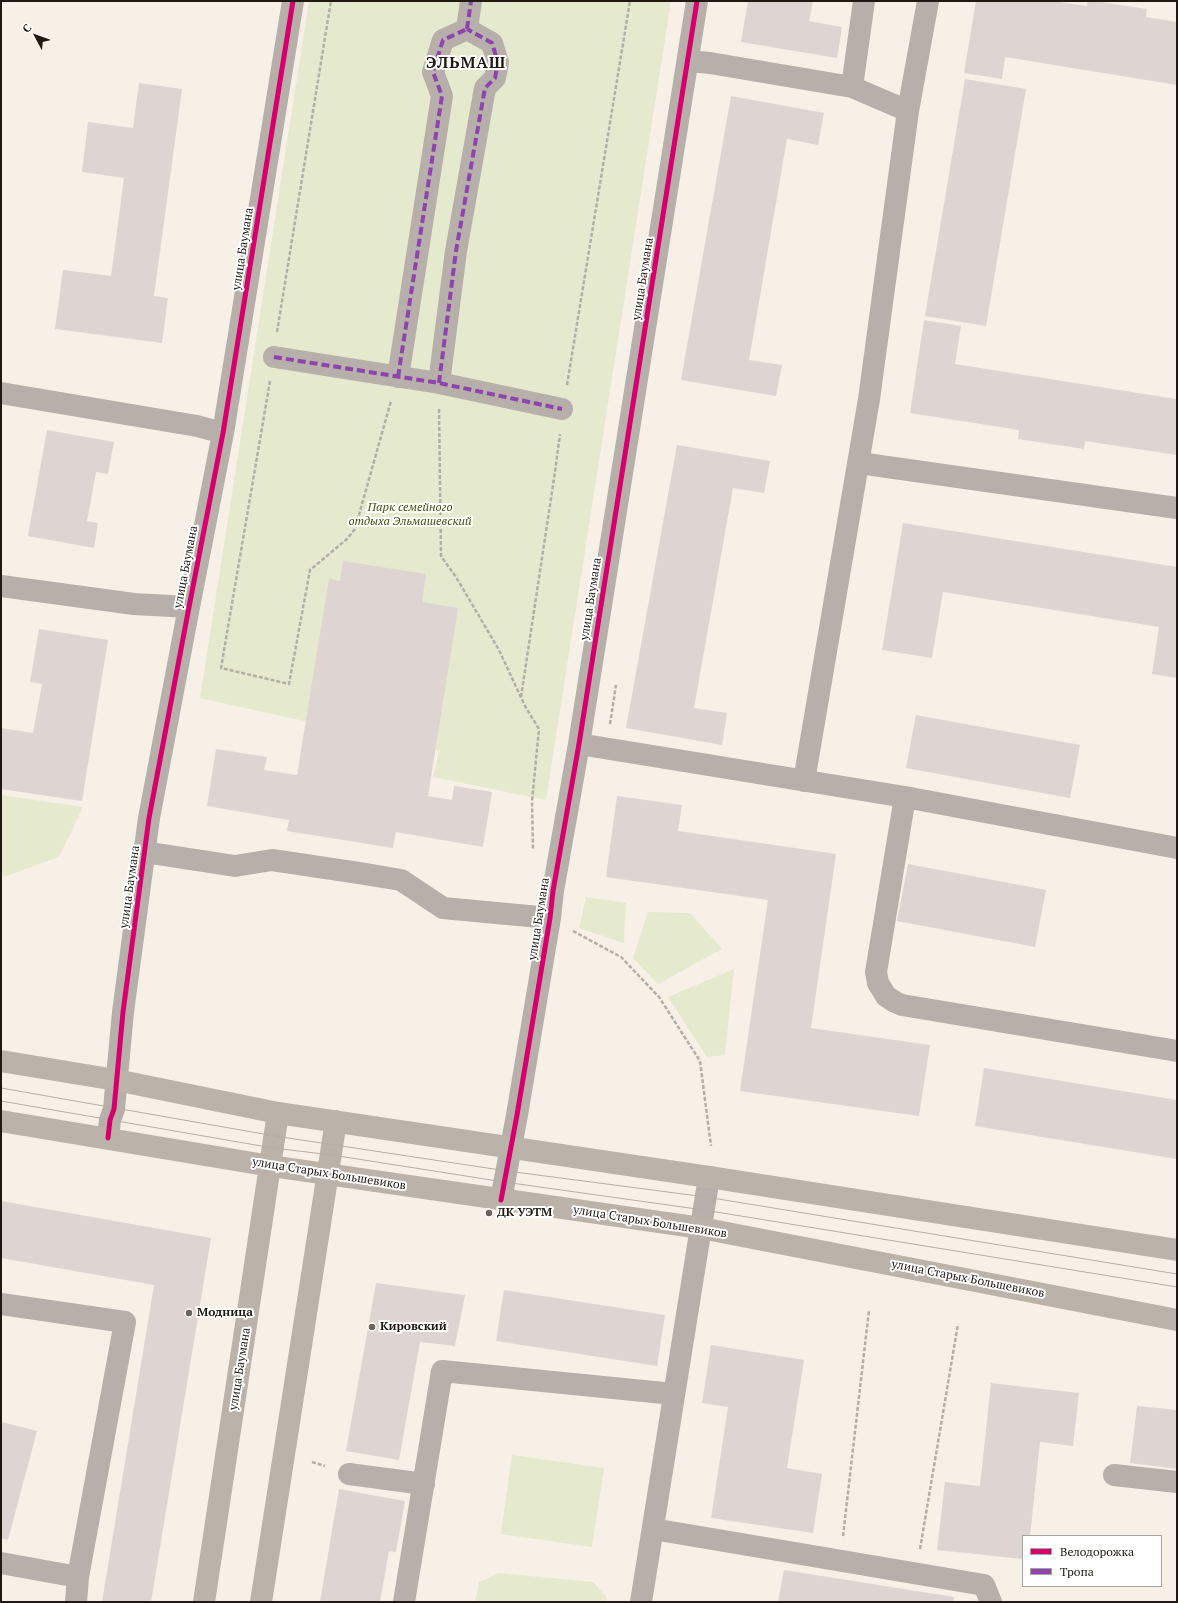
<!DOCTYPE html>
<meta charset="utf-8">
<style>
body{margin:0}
#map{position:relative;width:1178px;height:1603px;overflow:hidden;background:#f7f0e6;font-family:"PT Serif",serif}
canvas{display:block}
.frame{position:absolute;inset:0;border:2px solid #1f1911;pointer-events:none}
.legend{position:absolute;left:1022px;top:1535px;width:140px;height:52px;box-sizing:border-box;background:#fff;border:1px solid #a5a3a0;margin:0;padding:5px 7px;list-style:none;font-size:12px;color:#1f1911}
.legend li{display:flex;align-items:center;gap:8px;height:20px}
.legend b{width:20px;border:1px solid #a5a3a0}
.north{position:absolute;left:16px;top:16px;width:40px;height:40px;-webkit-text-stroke:3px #fff;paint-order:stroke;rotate:311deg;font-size:11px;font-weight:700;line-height:16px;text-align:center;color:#1f1911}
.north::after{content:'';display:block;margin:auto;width:14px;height:18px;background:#1f1911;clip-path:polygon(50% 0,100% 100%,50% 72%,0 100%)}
</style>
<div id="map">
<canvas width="1178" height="1603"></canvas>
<div class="frame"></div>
<ul class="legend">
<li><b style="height:5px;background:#d6006c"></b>Велодорожка</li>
<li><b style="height:5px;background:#8e44ad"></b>Тропа</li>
</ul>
<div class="north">С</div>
</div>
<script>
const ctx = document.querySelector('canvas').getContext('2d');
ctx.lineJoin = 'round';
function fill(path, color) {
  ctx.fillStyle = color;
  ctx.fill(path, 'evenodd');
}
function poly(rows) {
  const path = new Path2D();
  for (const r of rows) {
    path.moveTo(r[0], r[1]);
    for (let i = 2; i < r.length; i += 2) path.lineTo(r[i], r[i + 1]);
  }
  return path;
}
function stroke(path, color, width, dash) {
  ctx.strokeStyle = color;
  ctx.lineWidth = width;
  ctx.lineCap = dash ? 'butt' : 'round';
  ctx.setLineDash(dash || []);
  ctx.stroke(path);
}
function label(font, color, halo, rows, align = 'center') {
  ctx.font = font + ' "PT Serif",serif';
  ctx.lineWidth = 4;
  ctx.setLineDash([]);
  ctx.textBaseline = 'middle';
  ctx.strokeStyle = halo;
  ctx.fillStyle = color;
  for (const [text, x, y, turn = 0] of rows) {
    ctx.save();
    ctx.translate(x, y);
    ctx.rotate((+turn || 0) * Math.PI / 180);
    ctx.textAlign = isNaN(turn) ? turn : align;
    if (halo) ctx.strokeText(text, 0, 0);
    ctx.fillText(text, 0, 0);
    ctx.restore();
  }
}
fill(poly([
 [309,1,671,1,546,800,433,777,439,751,200,698],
 [1,795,83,807,59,857,4,877,1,873],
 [586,897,626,903,624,943,579,928],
 [648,912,690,913,722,949,658,984,633,958],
 [734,969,725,1055,707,1057,668,997],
 [512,1455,604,1468,592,1547,501,1534],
 [499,1573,593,1582,607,1598,607,1602,475,1602,479,1582]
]), '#e5eace');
fill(poly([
 [748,1,813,1,809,21,842,27,837,58,741,42],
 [976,1,1054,1,1087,6,1088,1,1095,1,1147,9,1146,17,1177,22,1177,85,1005,57,1002,79,964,73],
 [965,79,1026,89,986,326,925,316],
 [139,83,182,89,154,296,168,298,162,343,55,329,63,270,111,276,124,178,82,172,88,122,133,128],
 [731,96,824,113,818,145,787,139,749,360,782,365,776,396,681,380],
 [924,320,961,326,955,364,1176,399,1177,395,1177,455,1085,441,1084,449,1018,439,1019,430,910,413],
 [47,430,114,442,108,474,96,472,87,521,98,523,94,548,28,536],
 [677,445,770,461,764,493,733,488,694,708,727,713,722,745,626,728],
 [903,523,1177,567,1177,678,1152,674,1159,627,943,592,932,658,882,650],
 [343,561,426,574,422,602,458,608,428,796,452,800,454,786,492,792,483,847,396,832,393,848,287,831,289,820,207,806,216,749,267,757,264,770,297,775,329,579,340,581],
 [39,629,108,640,82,801,1,789,1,728,33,733,42,684,30,682],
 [916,715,1080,745,1070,798,906,768],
 [617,796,682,805,678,831,836,854,811,1028,930,1045,919,1116,740,1091,768,900,606,877],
 [908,864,1046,890,1035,947,897,921],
 [984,1068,1177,1100,1177,1159,975,1126],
 [1,1201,211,1238,151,1602,102,1602,154,1285,1,1258],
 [376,1283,465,1295,455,1346,420,1342,399,1460,346,1451],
 [504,1290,665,1315,657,1366,496,1341],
 [711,1345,804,1360,787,1468,822,1474,813,1533,711,1518,728,1407,702,1403],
 [991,1383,1079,1393,1073,1446,1040,1442,1030,1536,1023,1536,1023,1559,937,1550,945,1482,980,1486],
 [1137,1406,1177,1410,1177,1469,1130,1463],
 [1,1422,37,1431,8,1540,1,1538],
 [339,1489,405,1501,396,1552,389,1551,380,1602,320,1602],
 [784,1570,954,1597,953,1602,778,1602]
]), '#ded4d2');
stroke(poly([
 [277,332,331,1],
 [270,381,221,668,289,684,310,570,347,539,355,529,391,401],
 [567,385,630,1],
 [439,409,441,556,456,577,499,650,525,706,539,729,532,801,533,849],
 [521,697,555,472,560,434],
 [610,724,616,685],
 [573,931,621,957,659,997,700,1061,711,1146],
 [198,1313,221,1317],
 [312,1462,325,1466],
 [843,1536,869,1310],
 [920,1549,958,1324]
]), '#b3aea7', 2.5, [4, 2]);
stroke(poly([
 [467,29,471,1],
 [688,61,710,63,852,87,908,111],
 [852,87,864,1],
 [274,357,439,383,562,409],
 [398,377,442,96,433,72,443,40,467,29],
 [439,383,456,251,485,88,495,78,498,63,492,43,467,29],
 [1,393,197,426,223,433],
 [859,463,1177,508],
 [1,586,134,604,189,607],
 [579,744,905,797,1177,848],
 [804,781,869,399,908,111,928,1],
 [905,797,876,972,878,983,886,996,895,1002,902,1005,1177,1051],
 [144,852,235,866,272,860,359,873,401,880,443,908,550,918],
 [108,1138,110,1120,114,1109,123,1012,149,818,189,607,223,433,293,1],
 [501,1200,517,1115,550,918,553,891,579,744,697,1],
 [1,1304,125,1322,78,1577,76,1602],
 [349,1474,424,1484],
 [1114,1475,1177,1482],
 [653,1529,984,1585,991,1602],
 [1,1563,78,1577],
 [404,1602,442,1371,674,1394],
 [641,1602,709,1177]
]), '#b7b0aa', 22);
stroke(poly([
 [1,1061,116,1080,278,1113,709,1177,1177,1250],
 [1,1121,271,1166,701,1228,1177,1320],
 [204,1602,278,1113],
 [261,1602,336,1121]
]), '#bbb3aa', 22);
stroke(poly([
 [1,1088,275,1136,507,1171,706,1197,1177,1274],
 [1,1101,273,1148,332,1155,504,1182,704,1210,1177,1287]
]), '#b4aea7', 1);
stroke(poly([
 [467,29,471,1],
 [274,357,439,383,562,409],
 [398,377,442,96,433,72,443,40,467,29],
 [439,383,456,251,485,88,495,78,498,63,492,43,467,29]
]), '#8e44ad', 4, [8, 4]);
stroke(poly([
 [108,1138,110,1120,114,1109,123,1012,149,818,189,607,223,433,293,1],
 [501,1200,517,1115,550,918,553,891,579,744,697,1]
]), '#d6006c', 5);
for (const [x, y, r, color] of [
 [489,1213,4,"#6b645c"],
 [189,1313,4,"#6b645c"],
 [372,1327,4,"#6b645c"]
]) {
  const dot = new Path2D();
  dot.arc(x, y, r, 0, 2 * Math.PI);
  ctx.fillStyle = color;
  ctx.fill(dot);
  stroke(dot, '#fff', 1.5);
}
label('12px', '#1f1911', '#fff', [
 ["улица Баумана",243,249,-81],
 ["улица Баумана",643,279,-81],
 ["улица Баумана",186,567,-79],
 ["улица Баумана",591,599,-81],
 ["улица Баумана",130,887,-82],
 ["улица Баумана",539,919,-81],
 ["улица Старых Большевиков",329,1174,9],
 ["улица Старых Большевиков",650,1222,9],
 ["улица Старых Большевиков",968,1279,11],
 ["улица Баумана",240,1369,-81]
]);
label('italic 12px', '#40530d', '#fff', [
 ["Парк семейного",410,508],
 ["отдыха Эльмашевский",410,522]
]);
label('bold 12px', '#1f1911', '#fff', [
 ["ДК УЭТМ",497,1213],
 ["Модница",197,1313],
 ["Кировский",380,1327]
], 'left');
ctx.letterSpacing = '1px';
label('bold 16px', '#1f1911', '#fff', [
 ["ЭЛЬМАШ",466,63]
]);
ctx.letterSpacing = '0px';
</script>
